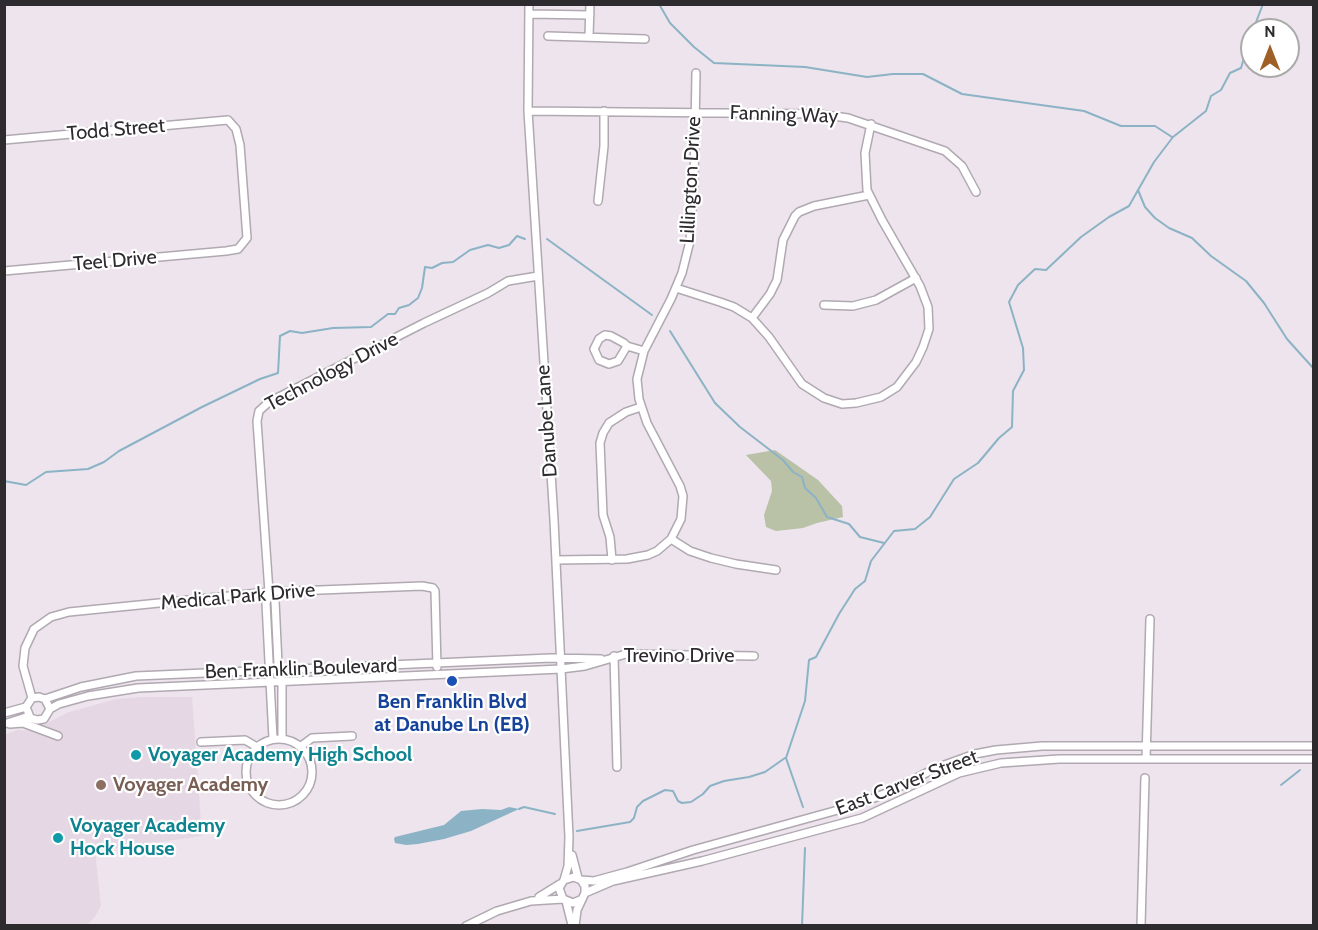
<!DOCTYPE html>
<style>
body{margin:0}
#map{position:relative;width:1318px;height:930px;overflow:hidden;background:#ede4ed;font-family:Cabin,sans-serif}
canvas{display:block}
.frame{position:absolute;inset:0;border:6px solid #2e2b2e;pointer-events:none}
.north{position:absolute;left:1240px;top:18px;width:60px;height:60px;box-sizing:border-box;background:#fff;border:2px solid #abaaab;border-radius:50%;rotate:0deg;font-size:16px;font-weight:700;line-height:24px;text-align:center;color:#2e2b2e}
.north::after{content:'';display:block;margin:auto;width:21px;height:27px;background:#9f6028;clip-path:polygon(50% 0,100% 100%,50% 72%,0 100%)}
</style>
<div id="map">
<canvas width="1318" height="930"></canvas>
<div class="frame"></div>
<div class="north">N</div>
</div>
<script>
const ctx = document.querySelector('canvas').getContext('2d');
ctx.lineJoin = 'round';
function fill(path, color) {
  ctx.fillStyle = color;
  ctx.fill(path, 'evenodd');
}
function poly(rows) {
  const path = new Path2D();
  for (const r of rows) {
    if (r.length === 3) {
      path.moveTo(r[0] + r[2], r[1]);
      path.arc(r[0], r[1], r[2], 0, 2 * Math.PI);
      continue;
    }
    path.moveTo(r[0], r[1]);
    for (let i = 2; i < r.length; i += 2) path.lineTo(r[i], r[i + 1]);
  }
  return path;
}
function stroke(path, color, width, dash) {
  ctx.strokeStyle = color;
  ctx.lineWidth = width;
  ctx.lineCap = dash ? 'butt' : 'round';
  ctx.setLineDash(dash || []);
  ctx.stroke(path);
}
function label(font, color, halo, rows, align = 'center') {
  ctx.font = font + ' Cabin,sans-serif';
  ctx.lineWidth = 4.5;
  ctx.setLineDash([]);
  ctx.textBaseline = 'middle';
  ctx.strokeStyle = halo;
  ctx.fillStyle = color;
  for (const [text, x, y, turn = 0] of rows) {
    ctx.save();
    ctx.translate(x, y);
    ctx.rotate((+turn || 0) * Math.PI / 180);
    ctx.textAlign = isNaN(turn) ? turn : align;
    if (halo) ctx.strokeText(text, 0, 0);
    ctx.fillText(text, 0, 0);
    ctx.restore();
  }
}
fill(poly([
 [142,697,192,697,202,836,95,851,101,906,94,918,87,925,5,925,4,735,18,730,31,731,69,712,116,699]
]), '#e6d7e5');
fill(poly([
 [775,450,818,480,842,506,843,517,817,523,803,528,776,531,766,527,764,515,772,491,771,481,746,455]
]), '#b9c1a7');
fill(poly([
 [509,807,519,809,471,831,444,839,418,844,406,845,395,843,394,839,395,837,444,825,461,811,482,809,501,810]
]), '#8cb3c5');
stroke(poly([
 [659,4,670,23,694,47,714,63,805,67,867,77,893,74,923,74,962,94,1084,111,1121,126,1155,126,1172,137],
 [1253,30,1263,4],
 [1138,190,1145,207,1155,218,1169,228,1192,238,1211,256,1246,281,1264,303,1287,339,1314,369],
 [547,239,652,315],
 [670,331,715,403,740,427,783,460,793,472,802,477,805,488,816,498,827,517,849,524,860,537,884,543],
 [4,481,26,485,46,472,88,469,104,462,119,451,202,407,260,379,278,373,280,336,290,331,302,333,333,328,371,327,388,314,395,314,399,308,409,305,418,298,422,288,425,267,432,268,442,263,453,262,470,250,488,245,499,248,509,245,517,236,525,239],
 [1281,785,1300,770],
 [803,807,786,758,805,701,809,660,816,657,839,614,855,589,865,581,871,561,894,531,915,529,930,517,954,479,978,463,999,438,1012,427,1013,391,1024,370,1023,348,1009,302,1018,285,1035,269,1046,270,1081,237,1109,217,1129,206,1154,162,1173,137,1206,111,1211,96,1221,90,1230,73,1241,68,1252,31],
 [519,809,524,807,555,814],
 [577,831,630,822,634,818,637,807,643,801,665,790,673,791,678,801,682,803,691,802,703,794,710,786,724,781,749,777,765,772,785,758],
 [802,926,805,848]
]), '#8cb3c5', 2);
const minor = poly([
 [529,4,528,111,554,520,569,837,568,866,564,880],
 [529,14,590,15],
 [548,36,645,39],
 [589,37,590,4],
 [528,111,818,114,848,118,945,151,962,166,976,192],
 [4,140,228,120,236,129,240,145,247,238,238,249,226,251,4,271],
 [598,201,604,146,604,111],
 [676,288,720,302,734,307,752,318,769,337,802,384,824,398,842,404,856,403,881,397,897,387,916,362,923,347,929,329,928,307,920,286,882,220,867,190,865,153,871,124],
 [824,305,853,306,876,300,916,278],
 [752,318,770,294,777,280,783,240,795,216,799,212,814,206,869,195],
 [627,346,618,361,609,364,599,360,594,349,599,339,605,335,611,336,624,343,627,346,644,351],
 [671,539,690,551,711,558,736,564,776,570],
 [556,560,627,559,648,555,657,551,671,539,681,519,683,496,680,486,647,423,639,399,637,379,644,351,671,299,682,273,690,241,694,183,696,73],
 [612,560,610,537,603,515,600,443,603,433,609,423,626,412,641,407],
 [269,592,275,601,278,664,282,681,282,739],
 [614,656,617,767],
 [32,698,23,666,25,648,34,629,51,617,69,612,269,592,422,586,433,588,435,591,437,667],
 [50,709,59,704,88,696,138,688,561,669,585,666,626,654,754,656],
 [4,713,26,707],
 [30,717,26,707,32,698,39,697,45,699,81,687,136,676,551,658,601,659],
 [4,724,26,717,37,720,44,719,50,709,45,699],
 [10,724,23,723,58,736],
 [279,772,33],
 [273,739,266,603,269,592,257,421,259,411,269,402,424,323,488,293,508,281,538,276],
 [201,742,245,740,257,747],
 [300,747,312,738,352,736],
 [1146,759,1150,619],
 [572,855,578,878],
 [581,880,594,881,627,872,693,850,856,805,889,792,936,768,975,754,996,750,1042,746,1314,746],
 [585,893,613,881,702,861,862,818,959,773,1001,763,1059,759,1314,759],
 [539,897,560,884],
 [566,901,572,925],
 [466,926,497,911,531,901,563,899],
 [575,926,577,910,585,893,585,886,581,880,574,877,564,880,559,888,563,899,573,903,580,900],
 [1141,926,1145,778]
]);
stroke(minor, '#b1a9b1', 10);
stroke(minor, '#fff', 7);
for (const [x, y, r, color] of [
 [452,681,6,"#1a4fb4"],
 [136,755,6,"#0f9aa8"],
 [101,785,6,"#8d6e63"],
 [58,838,6,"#0f9aa8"]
]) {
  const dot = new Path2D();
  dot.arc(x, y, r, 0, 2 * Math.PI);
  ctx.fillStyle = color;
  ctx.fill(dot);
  stroke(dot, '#fff', 2);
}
label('20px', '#2e2b2e', '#fff', [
 ["Fanning Way",784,115,2],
 ["Todd Street",116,130,-5],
 ["Lillington Drive",691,180,-87],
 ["Teel Drive",115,261,-5],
 ["Technology Drive",332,372,-28],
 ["Danube Lane",547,421,-94],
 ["Medical Park Drive",238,597,-5],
 ["Trevino Drive",679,656],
 ["Ben Franklin Boulevard",301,669,-2],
 ["East Carver Street",907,783,-21]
]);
label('bold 20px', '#164399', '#fff', [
 ["Ben Franklin Blvd",452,702],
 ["at Danube Ln (EB)",452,725]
]);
label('bold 20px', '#0d838f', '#fff', [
 ["Voyager Academy High School",148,755],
 ["Voyager Academy",70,826],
 ["Hock House",70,849]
], 'left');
label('bold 20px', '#785e54', '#fff', [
 ["Voyager Academy",113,785]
], 'left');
</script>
